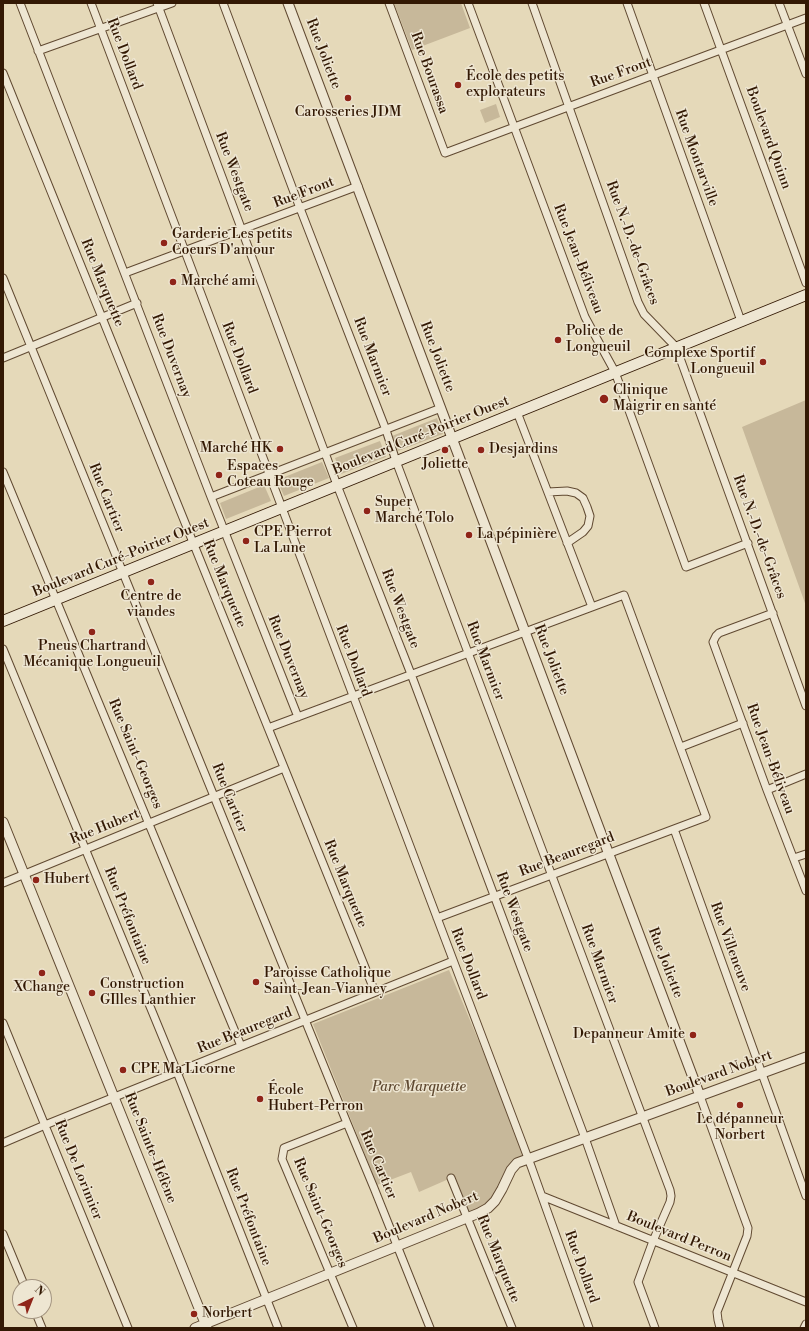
<!DOCTYPE html>
<meta charset="utf-8">
<style>
body{margin:0}
#map{position:relative;width:809px;height:1331px;overflow:hidden;background:#e5d9b9;font-family:"Libre Bodoni",serif}
canvas{display:block}
.frame{position:absolute;inset:0;border:4px solid #331904;pointer-events:none}
.north{position:absolute;left:12px;top:1279px;width:40px;height:40px;box-sizing:border-box;background:#eee6d2;border:1px solid #a39480;border-radius:50%;rotate:43deg;font-size:11px;font-weight:700;line-height:16px;text-align:center;color:#331904}
.north::after{content:'';display:block;margin:auto;width:14px;height:18px;background:#8f2418;clip-path:polygon(50% 0,100% 100%,50% 72%,0 100%)}
</style>
<div id="map">
<canvas width="809" height="1331"></canvas>
<div class="frame"></div>
<div class="north">N</div>
</div>
<script>
const ctx = document.querySelector('canvas').getContext('2d');
ctx.lineJoin = 'round';
function fill(path, color) {
  ctx.fillStyle = color;
  ctx.fill(path, 'evenodd');
}
function poly(rows) {
  const path = new Path2D();
  for (const r of rows) {
    path.moveTo(r[0], r[1]);
    for (let i = 2; i < r.length; i += 2) path.lineTo(r[i], r[i + 1]);
  }
  return path;
}
function stroke(path, color, width, dash) {
  ctx.strokeStyle = color;
  ctx.lineWidth = width;
  ctx.lineCap = dash ? 'butt' : 'round';
  ctx.setLineDash(dash || []);
  ctx.stroke(path);
}
function label(font, color, halo, rows, align = 'center') {
  ctx.font = font + ' "Libre Bodoni",serif';
  ctx.lineWidth = 3;
  ctx.setLineDash([]);
  ctx.textBaseline = 'middle';
  ctx.strokeStyle = halo;
  ctx.fillStyle = color;
  for (const [text, x, y, turn = 0] of rows) {
    ctx.save();
    ctx.translate(x, y);
    ctx.rotate((+turn || 0) * Math.PI / 180);
    ctx.textAlign = isNaN(turn) ? turn : align;
    if (halo) ctx.strokeText(text, 0, 0);
    ctx.fillText(text, 0, 0);
    ctx.restore();
  }
}
fill(poly([
 [394,3,461,3,470,28,412,50],
 [496,104,500,117,485,123,480,110],
 [806,400,806,606,742,427],
 [437,418,443,434,398,451,392,436],
 [380,441,386,457,341,474,335,458],
 [322,462,329,478,284,496,277,480],
 [264,485,271,501,226,519,220,503],
 [449,970,528,1159,513,1164,496,1196,479,1213,467,1218,451,1178,419,1192,411,1172,377,1185,313,1024]
]), '#c7b89a');
const minor = poly([
 [20,3,211,497,298,717],
 [91,3,531,1166,589,1328],
 [157,3,337,485,411,674,585,1138,616,1226],
 [223,3,298,203,386,430,396,461,670,1190,671,1196,670,1202,653,1241,638,1282,655,1328],
 [389,3,445,153,806,18],
 [468,3,585,317,615,372,686,567,748,543],
 [532,3,638,302,644,314,676,347,806,706],
 [627,3,741,321],
 [704,3,806,283],
 [779,3,806,74],
 [38,51,172,3],
 [3,73,375,992],
 [125,273,358,186],
 [3,278,347,1123,374,1188,430,1328],
 [3,358,137,303],
 [517,412,592,607],
 [3,472,241,1046],
 [548,492,567,491,576,493,583,498,587,507,590,516,588,526,583,532,567,543],
 [211,497,441,408],
 [773,613,719,633,716,636,713,642,767,790,806,891],
 [3,649,177,1072,278,1328],
 [268,728,624,595,706,817,437,918],
 [681,747,743,723],
 [767,790,806,774],
 [674,829,806,1196],
 [794,858,806,854],
 [3,883,284,768],
 [3,1023,128,1328],
 [700,1096,748,1228,747,1236,717,1312,718,1320,720,1328],
 [347,1123,284,1148,282,1159,353,1328],
 [3,1143,45,1125,453,961],
 [451,1178,512,1328],
 [542,1196,806,1302],
 [3,1234,25,1287],
 [35,1311,42,1328],
 [804,1328,806,1324]
]);
const tertiary = poly([
 [288,3,700,1096],
 [3,822,207,1328],
 [195,1328,479,1213,488,1208,495,1201,502,1189,511,1170,517,1163,806,1057]
]);
const secondary = poly([
 [3,621,806,295]
]);
stroke(minor, '#604931', 9);
stroke(tertiary, '#604931', 11);
stroke(secondary, '#331904', 12);
stroke(minor, '#eee6d2', 7);
stroke(tertiary, '#eee6d2', 9);
stroke(secondary, '#eee6d2', 10);
for (const [x, y, r, color] of [
 [458,85,4,"#8f2418"],
 [348,98,4,"#8f2418"],
 [164,243,4,"#8f2418"],
 [173,282,4,"#8f2418"],
 [558,340,4,"#8f2418"],
 [763,362,4,"#8f2418"],
 [604,399,5,"#8f2418"],
 [280,449,4,"#8f2418"],
 [445,450,4,"#8f2418"],
 [481,450,4,"#8f2418"],
 [219,475,4,"#8f2418"],
 [367,511,4,"#8f2418"],
 [469,535,4,"#8f2418"],
 [246,541,4,"#8f2418"],
 [151,582,4,"#8f2418"],
 [92,632,4,"#8f2418"],
 [36,880,4,"#8f2418"],
 [42,973,4,"#8f2418"],
 [256,982,4,"#8f2418"],
 [92,993,4,"#8f2418"],
 [693,1035,4,"#8f2418"],
 [123,1070,4,"#8f2418"],
 [260,1099,4,"#8f2418"],
 [740,1105,4,"#8f2418"],
 [194,1314,4,"#8f2418"]
]) {
  const dot = new Path2D();
  dot.arc(x, y, r, 0, 2 * Math.PI);
  ctx.fillStyle = color;
  ctx.fill(dot);
  stroke(dot, '#eee6d2', 1.5);
}
label('14px', '#331904', '#eee6d2', [
 ["Rue Dollard",124,54,69],
 ["Rue Joliette",323,54,69],
 ["Rue Bourassa",429,73,70],
 ["Rue Front",621,73,-20],
 ["Boulevard Quinn",768,138,70],
 ["Rue Montarville",696,158,70],
 ["Rue Westgate",234,172,69],
 ["Rue Front",304,193,-21],
 ["Rue N.-D.-de-Grâces",632,243,70],
 ["Rue Jean-Béliveau",578,259,69],
 ["Rue Marquette",102,283,68],
 ["Rue Duvernay",171,356,69],
 ["Rue Marmier",372,357,69],
 ["Rue Joliette",437,357,69],
 ["Rue Dollard",239,358,69],
 ["Boulevard Curé-Poirier Ouest",421,436,-22],
 ["Rue Cartier",106,498,68],
 ["Rue N.-D.-de-Grâces",759,537,70],
 ["Boulevard Curé-Poirier Ouest",121,558,-22],
 ["Rue Marquette",224,584,68],
 ["Rue Westgate",400,609,69],
 ["Rue Duvernay",288,657,68],
 ["Rue Joliette",551,660,69],
 ["Rue Dollard",353,661,69],
 ["Rue Marmier",485,661,69],
 ["Rue Saint-Georges",135,754,67],
 ["Rue Jean-Béliveau",770,759,70],
 ["Rue Cartier",229,798,68],
 ["Rue Hubert",105,827,-22],
 ["Rue Beauregard",567,855,-21],
 ["Rue Marquette",345,884,68],
 ["Rue Westgate",514,912,70],
 ["Rue Préfontaine",127,916,68],
 ["Rue Villeneuve",730,947,70],
 ["Rue Joliette",665,963,69],
 ["Rue Dollard",468,964,69],
 ["Rue Marmier",599,964,70],
 ["Rue Beauregard",245,1031,-22],
 ["Boulevard Nobert",719,1074,-20],
 ["Rue Sainte-Hélène",150,1148,68],
 ["Rue Cartier",378,1165,67],
 ["Rue De Lorimier",78,1170,68],
 ["Rue Saint-Georges",320,1213,67],
 ["Rue Préfontaine",248,1217,69],
 ["Boulevard Nobert",426,1218,-23],
 ["Boulevard Perron",679,1237,22],
 ["Rue Marquette",498,1259,68],
 ["Rue Dollard",581,1267,70]
]);
label('14px', '#331904', '#eee6d2', [
 ["École des petits",466,77],
 ["explorateurs",466,93],
 ["Carosseries JDM",348,113,"center"],
 ["Garderie Les petits",172,235],
 ["Coeurs D'amour",172,251],
 ["Marché ami",181,282],
 ["Police de",566,332],
 ["Longueuil",566,348],
 ["Complexe Sportif",755,354,"right"],
 ["Longueuil",755,370,"right"],
 ["Clinique",613,391],
 ["Maigrir en santé",613,407],
 ["Marché HK",272,449,"right"],
 ["Desjardins",489,450],
 ["Joliette",445,465,"center"],
 ["Espaces",227,467],
 ["Coteau Rouge",227,483],
 ["Super",375,503],
 ["Marché Tolo",375,519],
 ["CPE Pierrot",254,533],
 ["La Lune",254,549],
 ["La pépinière",477,535],
 ["Centre de",151,597,"center"],
 ["viandes",151,613,"center"],
 ["Pneus Chartrand",92,647,"center"],
 ["Mécanique Longueuil",92,663,"center"],
 ["Hubert",44,880],
 ["Paroisse Catholique",264,974],
 ["Saint-Jean-Vianney",264,990],
 ["Construction",100,985],
 ["GIlles Lanthier",100,1001],
 ["XChange",42,988,"center"],
 ["Depanneur Amite",685,1035,"right"],
 ["CPE Ma Licorne",131,1070],
 ["École",268,1091],
 ["Hubert-Perron",268,1107],
 ["Le dépanneur",740,1120,"center"],
 ["Norbert",740,1136,"center"],
 ["Norbert",202,1314]
], 'left');
label('italic 14px', '#5f4931', '#eee6d2', [
 ["Parc Marquette",419,1088]
]);
</script>
